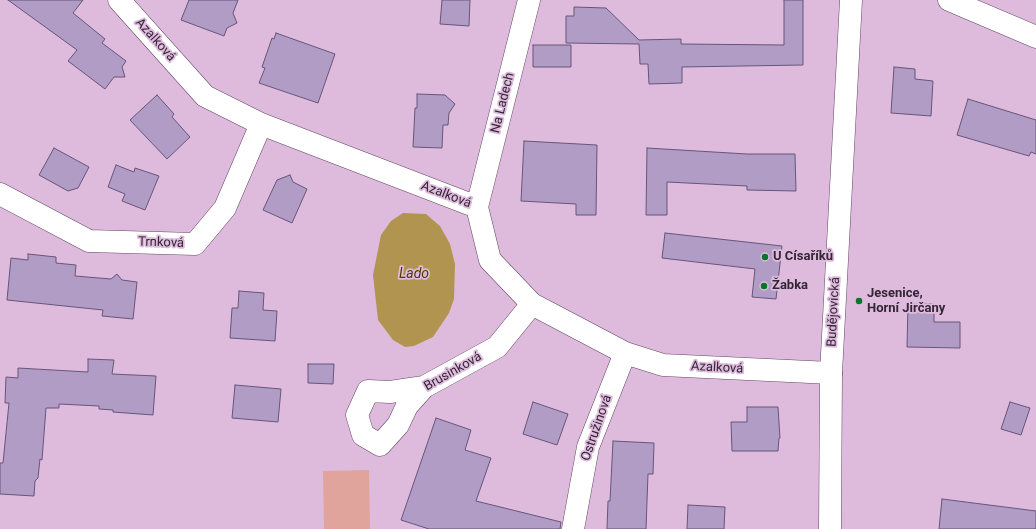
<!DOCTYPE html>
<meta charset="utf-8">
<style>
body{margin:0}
canvas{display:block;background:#debbdd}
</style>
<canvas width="1036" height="529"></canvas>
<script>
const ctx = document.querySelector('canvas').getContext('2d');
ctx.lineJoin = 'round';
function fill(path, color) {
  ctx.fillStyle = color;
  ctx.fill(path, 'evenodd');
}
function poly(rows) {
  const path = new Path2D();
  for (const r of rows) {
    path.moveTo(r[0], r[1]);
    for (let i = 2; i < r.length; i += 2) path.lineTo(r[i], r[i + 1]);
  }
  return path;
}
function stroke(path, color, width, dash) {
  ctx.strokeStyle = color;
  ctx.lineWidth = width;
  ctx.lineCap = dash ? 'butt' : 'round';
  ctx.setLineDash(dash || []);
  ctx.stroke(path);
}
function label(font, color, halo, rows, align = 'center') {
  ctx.font = font + ' Roboto,sans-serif';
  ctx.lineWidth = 3.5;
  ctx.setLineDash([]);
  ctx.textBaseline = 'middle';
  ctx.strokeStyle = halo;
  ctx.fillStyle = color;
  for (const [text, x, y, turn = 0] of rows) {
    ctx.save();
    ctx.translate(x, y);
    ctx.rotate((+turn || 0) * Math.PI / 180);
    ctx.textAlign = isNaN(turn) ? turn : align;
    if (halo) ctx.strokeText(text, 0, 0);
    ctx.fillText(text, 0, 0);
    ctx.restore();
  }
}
fill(poly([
 [369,470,370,529,324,529,323,471]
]), '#e0a49c');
fill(poly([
 [403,213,426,214,440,226,450,244,455,264,454,299,449,313,433,337,414,346,405,347,393,340,378,320,373,275,381,235,391,221]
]), '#b1944f');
const building = poly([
 [8,0,83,0,73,13,105,39,102,43,126,61,122,67,125,77,114,77,105,89,68,61,77,50,8,0],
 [189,0,238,0,233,13,237,23,227,28,224,36,181,20,189,0],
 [442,0,470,0,469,26,440,24,442,0],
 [784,0,803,0,803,65,682,67,682,83,649,84,648,64,640,64,639,44,566,43,566,16,574,16,574,7,606,8,639,40,681,39,681,44,784,45,784,0],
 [276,33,335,54,318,103,259,83,265,68,262,67,272,38,274,39,276,33],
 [533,45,571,45,571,67,533,67,533,45],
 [894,67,915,69,915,79,933,81,931,116,891,113,894,67],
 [417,94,445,95,455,104,449,113,448,125,443,125,442,148,413,147,415,108,417,108,417,94],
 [157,95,174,114,172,117,190,137,167,159,130,120,157,95],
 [968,99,1036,120,1036,154,1031,152,1029,156,957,135,968,99],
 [524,141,597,145,596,215,576,215,576,204,521,201,524,141],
 [54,148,89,167,78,188,68,191,39,175,54,148],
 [647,148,747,154,795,154,796,191,747,190,747,186,667,182,667,215,646,215,647,148],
 [116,165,134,172,135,168,159,176,145,210,122,201,125,194,108,187,116,165],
 [290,175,293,182,307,189,292,223,263,210,277,180,290,175],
 [665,233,782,246,776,299,752,297,755,269,662,258,665,233],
 [28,254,56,257,56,263,76,265,75,276,111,279,117,274,122,280,137,282,133,319,102,316,103,310,7,300,11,258,28,260,28,254],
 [239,291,264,293,263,310,277,311,275,341,230,338,232,308,238,308,239,291],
 [908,304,934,304,934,322,960,322,960,348,907,347,908,304],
 [88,359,114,360,112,374,156,376,153,415,113,412,113,410,99,409,99,406,59,404,59,408,46,408,42,460,40,459,38,478,35,481,34,496,0,494,0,463,3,463,9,403,5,403,6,377,18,378,18,368,88,372,88,359],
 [308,364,334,364,333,384,308,383,308,364],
 [235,385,281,389,278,422,232,418,235,385],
 [533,402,568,414,557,445,523,434,533,402],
 [1010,402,1030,408,1021,435,1001,429,1010,402],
 [747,407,778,407,780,438,779,438,778,451,732,451,731,422,747,422,747,407],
 [436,418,471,430,465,450,491,458,476,501,561,522,560,529,429,529,401,520,436,418],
 [613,441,654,443,653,474,648,474,646,529,607,529,608,501,610,501,613,441],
 [942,499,1036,511,1036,529,939,529,942,499],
 [688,505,725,507,724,529,687,529,688,505]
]);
fill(building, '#b09cc5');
stroke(building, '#675579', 1);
const minor = poly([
 [119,0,205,96,261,124,477,207],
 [529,0,477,207,490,260,532,304,625,353,663,365,831,373],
 [949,0,1036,37],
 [0,194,89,241,195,244,225,208,261,124],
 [424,387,390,392,368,391,357,415,363,435,380,445,398,425,407,406,424,387,497,347,532,304],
 [573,529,588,447,625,353]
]);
const major = poly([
 [830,529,831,373,851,0]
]);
stroke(minor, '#624462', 23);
stroke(major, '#624462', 23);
stroke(minor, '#fff', 22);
stroke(major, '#fff', 22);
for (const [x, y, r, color] of [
 [765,257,4,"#077629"],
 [764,286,4,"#077629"],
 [859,301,4,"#077629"]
]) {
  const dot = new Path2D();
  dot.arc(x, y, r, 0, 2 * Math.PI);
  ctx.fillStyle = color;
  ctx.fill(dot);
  stroke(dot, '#debbdd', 1.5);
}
label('13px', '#342634', '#debbdd', [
 ["Azalková",155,40,48],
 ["Na Ladech",503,103,-76],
 ["Azalková",446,195,21],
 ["Trnková",161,243,2],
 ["Budějovická",834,312,-87],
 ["Azalková",717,368,3],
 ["Brusinková",453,372,-30],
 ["Ostružinová",597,428,-71]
]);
label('bold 13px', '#342634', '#debbdd', [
 ["U Císaříků",773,257],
 ["Žabka",772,286],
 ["Jesenice,",867,294],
 ["Horní Jirčany",867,309]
], 'left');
label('italic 14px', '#4f3b00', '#debbdd', [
 ["Lado",414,274]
]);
</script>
